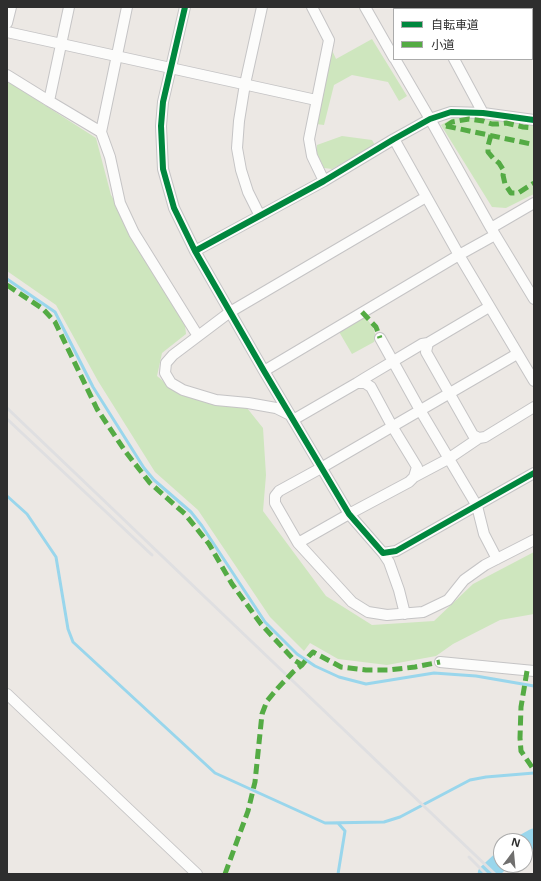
<!DOCTYPE html>
<meta charset="utf-8">
<style>
body{margin:0}
#map{position:relative;width:541px;height:881px;overflow:hidden;background:#ece8e4;font-family:"Open Sans","Noto Sans JP",sans-serif}
canvas{display:block}
.frame{position:absolute;inset:0;border:8px solid #2e2e2e;pointer-events:none}
.legend{position:absolute;left:393px;top:8px;width:140px;height:52px;box-sizing:border-box;background:#fff;border:1px solid #ababab;margin:0;padding:5px 7px;list-style:none;font-size:12px;color:#2e2e2e}
.legend li{display:flex;align-items:center;gap:8px;height:20px}
.legend b{width:20px;border:1px solid #ababab}
.north{position:absolute;left:493px;top:833px;width:40px;height:40px;box-sizing:border-box;background:#fff;border:1px solid #ababab;border-radius:50%;rotate:16deg;font-size:11px;font-weight:700;line-height:16px;text-align:center;color:#2e2e2e}
.north::after{content:'';display:block;margin:auto;width:14px;height:18px;background:#706f6e;clip-path:polygon(50% 0,100% 100%,50% 72%,0 100%)}
</style>
<div id="map">
<canvas width="541" height="881"></canvas>
<div class="frame"></div>
<ul class="legend">
<li><b style="height:5px;background:#00873e"></b>自転車道</li>
<li><b style="height:5px;background:#54ab44"></b>小道</li>
</ul>
<div class="north">N</div>
</div>
<script>
const ctx = document.querySelector('canvas').getContext('2d');
ctx.lineJoin = 'round';
function fill(path, color) {
  ctx.fillStyle = color;
  ctx.fill(path, 'evenodd');
}
function poly(rows) {
  const path = new Path2D();
  for (const r of rows) {
    path.moveTo(r[0], r[1]);
    for (let i = 2; i < r.length; i += 2) path.lineTo(r[i], r[i + 1]);
  }
  return path;
}
function stroke(path, color, width, dash) {
  ctx.strokeStyle = color;
  ctx.lineWidth = width;
  ctx.lineCap = dash ? 'butt' : 'round';
  ctx.setLineDash(dash || []);
  ctx.stroke(path);
}
fill(poly([
 [372,39,407,96,399,101,388,82,352,75,334,85,324,125,316,124,331,48,336,59],
 [7,81,96,138,111,195,184,315,186,334,162,353,157,376,180,395,247,408,263,428,266,475,263,511,326,596,372,625,434,621,473,584,534,552,534,614,500,620,453,644,436,656,387,665,338,659,310,643,304,651,270,617,198,510,155,472,98,381,56,305,7,271],
 [457,116,534,124,534,194,506,208,492,207,441,125],
 [342,136,372,140,375,145,332,169,324,168,316,151,317,145],
 [364,315,373,327,376,337,374,342,352,354,338,330]
]), '#cee6be');
stroke(poly([
 [7,279,55,312,93,387,144,468,154,480,191,512,202,526,265,622,297,654,315,666,339,677,366,684,434,673,476,676,534,686],
 [7,496,27,514,56,557,68,629,73,642,215,773,325,823,384,822,400,817,470,780,486,777,534,773],
 [338,874,345,831,338,823]
]), '#99d6ec', 3);
stroke(poly([
 [525,843,534,838],
 [487,874,501,861]
]), '#99d6ec', 19);
const minor = poly([
 [69,7,49,101,101,132,127,7],
 [185,7,163,102,161,126,163,169,174,208,195,251,264,371,349,514,383,553,396,551,534,473],
 [312,7,329,40,309,139,312,156,324,181],
 [365,7,394,58],
 [425,7,426,9],
 [7,23,11,7],
 [7,32,316,100],
 [532,47,534,48],
 [395,59,430,119,491,228,534,299],
 [454,59,483,113],
 [7,75,49,101],
 [101,132,110,157,120,203,134,233,198,336],
 [394,139,459,255,534,381],
 [260,216,248,192,241,170,237,148,239,121,245,84,262,7],
 [491,228,534,203],
 [195,251,324,181,394,139,430,119,451,112,483,113,534,120],
 [489,307,428,343,426,352,473,435,479,438,485,437,534,407],
 [380,338,420,410,477,506,484,534,497,559],
 [517,354,321,468,279,491,275,496,275,503,298,543,352,602,368,612,387,615,423,612,448,600,464,580,485,565,534,540],
 [264,371,459,255,495,235],
 [357,383,365,378,422,344,428,343],
 [290,415,276,408,248,403,216,400,183,390,171,383,165,373,166,363,173,355,230,312,426,197],
 [293,420,357,383,365,383,371,387,392,426,417,467,414,477,409,482,349,514,298,543],
 [414,477,448,459,479,438],
 [383,553,389,562,399,590,405,614],
 [440,662,534,671],
 [7,694,197,874]
]);
stroke(minor, '#c5c4c5', 12);
stroke(minor, '#fcfcfb', 10);
stroke(poly([
 [7,408,495,874],
 [7,419,152,555],
 [469,857,486,874]
]), '#dfdfe1', 3);
stroke(poly([
 [446,126,452,122,469,119,483,121,492,124,498,124,506,123,523,127,534,128],
 [446,126,531,144,534,144],
 [491,135,488,146,488,152,493,158,499,163,504,171,503,175,505,184,511,193,518,193,534,183],
 [7,285,43,309,55,322,97,409,125,451,150,483,185,514,209,544,232,584,261,624,294,660,302,665],
 [362,312,376,327,380,338],
 [527,671,521,707,520,738,521,751,534,770],
 [225,874,248,811,255,782,262,714,267,701,277,689,293,672,302,665,309,656,313,652,341,667,366,670,389,670,415,667,440,662]
]), '#54ab44', 5, [10, 5]);
stroke(poly([
 [185,7,163,102,161,126,163,169,174,208,195,251,264,371,349,514,383,553,396,551,534,473],
 [195,251,324,181,394,139,430,119,451,112,483,113,534,120]
]), '#00873e', 6);
</script>
